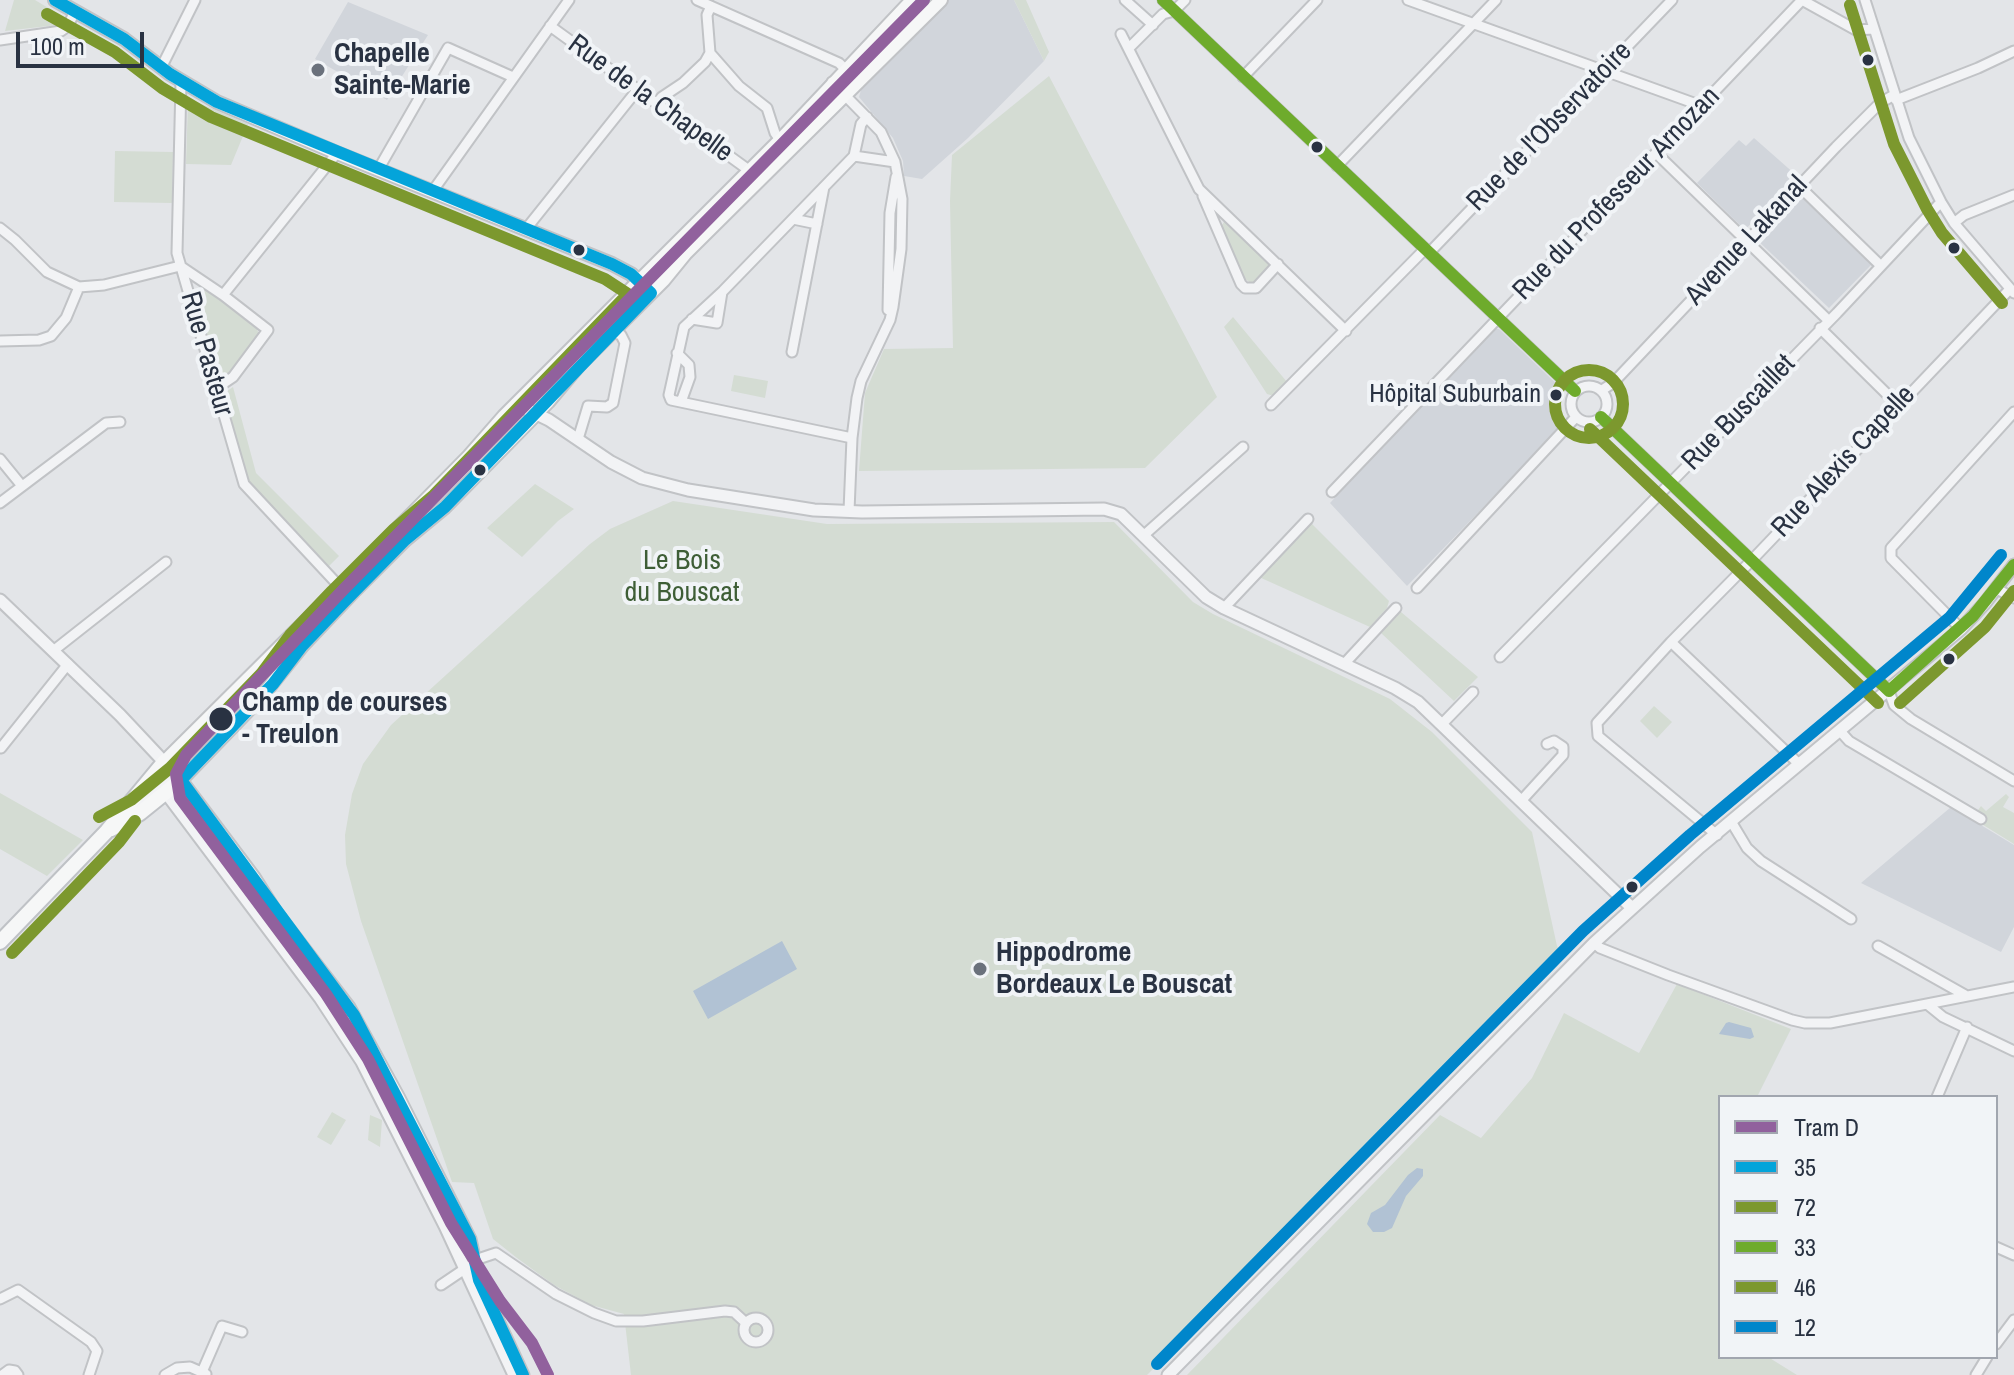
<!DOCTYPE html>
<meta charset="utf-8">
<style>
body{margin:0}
#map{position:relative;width:2014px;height:1375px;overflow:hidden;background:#e3e5e8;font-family:"Archivo Narrow",sans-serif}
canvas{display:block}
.legend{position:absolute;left:1718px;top:1095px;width:280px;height:264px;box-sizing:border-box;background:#f1f4f7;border:2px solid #a1a6af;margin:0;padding:10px 14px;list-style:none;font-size:24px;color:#293242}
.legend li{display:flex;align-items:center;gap:16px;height:40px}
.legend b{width:40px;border:2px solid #a1a6af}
.scale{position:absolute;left:16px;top:32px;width:128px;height:36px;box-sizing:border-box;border:4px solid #293242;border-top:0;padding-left:10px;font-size:24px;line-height:28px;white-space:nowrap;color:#293242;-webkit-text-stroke:6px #f1f4f7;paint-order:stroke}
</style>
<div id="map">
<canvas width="2014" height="1375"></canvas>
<ul class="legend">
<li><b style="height:10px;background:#91619d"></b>Tram D</li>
<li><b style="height:10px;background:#04a4da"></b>35</li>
<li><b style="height:10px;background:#7c982e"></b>72</li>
<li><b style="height:10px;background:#6eab2c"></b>33</li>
<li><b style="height:10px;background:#7c982e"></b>46</li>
<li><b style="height:10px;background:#0086cb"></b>12</li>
</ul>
<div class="scale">100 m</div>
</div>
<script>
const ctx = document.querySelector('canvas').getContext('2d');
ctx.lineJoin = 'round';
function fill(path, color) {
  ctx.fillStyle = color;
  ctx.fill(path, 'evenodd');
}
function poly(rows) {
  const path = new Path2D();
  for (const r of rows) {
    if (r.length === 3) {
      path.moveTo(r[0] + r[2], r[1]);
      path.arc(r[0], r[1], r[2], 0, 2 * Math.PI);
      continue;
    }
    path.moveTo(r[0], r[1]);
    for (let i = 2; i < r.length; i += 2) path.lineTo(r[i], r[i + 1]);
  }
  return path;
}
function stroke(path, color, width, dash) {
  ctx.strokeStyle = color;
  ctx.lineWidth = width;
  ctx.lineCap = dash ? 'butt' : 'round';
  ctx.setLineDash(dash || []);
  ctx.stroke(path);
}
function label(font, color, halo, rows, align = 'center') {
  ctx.font = font + ' "Archivo Narrow",sans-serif';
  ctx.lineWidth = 8;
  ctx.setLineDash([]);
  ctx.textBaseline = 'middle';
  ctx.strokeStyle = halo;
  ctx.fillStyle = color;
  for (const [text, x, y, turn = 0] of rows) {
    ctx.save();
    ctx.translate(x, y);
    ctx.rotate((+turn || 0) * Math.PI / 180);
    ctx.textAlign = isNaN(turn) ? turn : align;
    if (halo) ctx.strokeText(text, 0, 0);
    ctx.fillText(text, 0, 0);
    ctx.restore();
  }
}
fill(poly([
 [946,0,1014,0,1044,61,968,138,922,179,904,176,903,161,893,138,859,97,861,90,871,77],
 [348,2,428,35,387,100,315,59],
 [1754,138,1796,175,1745,230,1697,183,1739,140,1746,146],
 [1799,192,1871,265,1829,308,1755,238],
 [1493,329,1499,329,1562,389,1557,409,1563,425,1407,586,1330,503],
 [1951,807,2014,845,2014,927,2001,952,1861,883]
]), '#d1d5db');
fill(poly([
 [14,0,35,0,55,12,58,18,57,25,5,31],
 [1014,0,1026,0,1049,52,1044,61],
 [1049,76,1217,397,1145,468,859,471,865,393,884,349,953,348,950,201,952,155],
 [192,100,248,124,231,165,186,164,188,102],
 [115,151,173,152,172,203,114,202],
 [1224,222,1228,222,1269,262,1267,270,1256,281,1251,283,1242,277,1223,230,1222,225],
 [203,286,256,327,259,334,258,339,225,379,216,376,193,298,194,291],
 [1233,317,1287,382,1274,396,1267,394,1224,327],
 [734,375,768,381,765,398,731,391],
 [233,387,256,473,339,556,328,567,249,482,223,394],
 [535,484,574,509,558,521,522,557,487,528],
 [673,501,827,524,1114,522,1193,602,1213,614,1390,699,1432,732,1532,832,1557,946,1564,958,1147,1375,631,1375,624,1314,591,1305,554,1285,517,1258,493,1239,474,1183,452,1182,361,921,346,864,345,835,352,794,363,764,391,725,590,544,610,529],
 [1311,523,1389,601,1387,608,1370,627,1259,577],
 [1401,612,1478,677,1454,701,1381,633],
 [1654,706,1672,722,1657,738,1640,721],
 [0,793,83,840,47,876,0,849],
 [2006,794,2009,797,2003,807,2014,813,2014,844,1980,823,1983,817,1976,813,1981,806,1986,811],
 [191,803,330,988,322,993,184,808],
 [1677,984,1791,1029,1757,1097,1720,1097,1720,1357,1768,1357,1797,1375,1187,1375,1440,1115,1481,1138,1532,1078,1564,1013,1639,1053],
 [352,1020,368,1047,459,1224,452,1228,381,1086,345,1025],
 [332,1112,346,1120,331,1145,317,1137],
 [370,1115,382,1120,380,1147,368,1140]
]), '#d4dcd3');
fill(poly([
 [782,941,797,969,708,1019,693,991],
 [1729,1022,1751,1028,1754,1037,1750,1039,1719,1034,1726,1023],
 [1417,1168,1423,1169,1423,1176,1406,1196,1392,1228,1384,1232,1373,1232,1367,1224,1371,1213,1385,1205,1408,1175]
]), '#b1c2d4');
const minor = poly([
 [697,0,839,63,859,83],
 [1125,0,1153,25],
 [1163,0,1575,391],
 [1408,0,1702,106],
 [1802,0,1856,30,1873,29],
 [1865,0,1909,138,1941,202,1954,223,2014,293],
 [711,6,707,15,710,53,739,86,767,108,775,133,780,140],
 [550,26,750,171],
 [1121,34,1199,189,1346,331],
 [0,40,61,31,68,26,75,11],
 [1129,48,1163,14,1174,11,1185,0],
 [161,68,195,0],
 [1243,77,1317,0],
 [181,82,177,253,244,484,340,587],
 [832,82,881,132,895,162,902,199,901,249,893,307,890,320,861,381,857,398,852,438,849,511],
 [1896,100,1978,68,2014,51],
 [657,103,662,97,683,83,705,62,710,53],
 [1656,153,1828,320],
 [854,156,895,162],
 [1337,166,1496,0],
 [378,170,448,48,513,77],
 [1799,186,1880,265],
 [432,192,569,0],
 [1203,196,1241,284,1245,288,1256,288,1278,264],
 [793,219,817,224],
 [1954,223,1964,215,2014,195],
 [0,228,15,240,47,272,79,287,104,285,180,266],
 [526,229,638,89],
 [1429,253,1672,0],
 [180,266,223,295,268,330,233,377,215,389],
 [223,295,337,153],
 [888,310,890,213,896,177],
 [692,319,717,323,722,292],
 [1820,328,1898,405],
 [0,341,39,340,51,336,66,318,79,287],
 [792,352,824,187],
 [677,353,689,365,690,377,681,402],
 [1589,404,18],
 [1602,390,1613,383,1836,147,1880,103,1894,95],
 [1271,405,1425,249],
 [1601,417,1889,691,1894,705,1911,719,2014,781],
 [852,438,671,400,669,395,684,327,723,291,854,156,861,124,867,117],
 [578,439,588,406,607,407,613,403,625,343,621,335,612,332],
 [0,459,22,486],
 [1332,492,1802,0],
 [0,503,106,423,120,422],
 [1143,536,1243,447],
 [1417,588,1576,417],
 [1997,589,2014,598],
 [1224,608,1308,519],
 [1961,629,1891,558,1891,548,2014,412],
 [1671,642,1799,764],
 [53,651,166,562],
 [1500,657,1837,313,1941,202],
 [1345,663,1396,608],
 [1442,724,1473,692],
 [1840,731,1849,741,1981,819],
 [1,748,68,664],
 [1521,801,1563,755,1563,747,1554,741,1547,744],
 [135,811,157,785,163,767],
 [1732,823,1747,848,1761,861,1851,919],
 [1717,835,1598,736,1597,723,1671,642,1752,560,2010,289],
 [1594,943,1600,948,1668,975,1792,1020,1805,1023,1830,1023,2014,987],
 [1878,946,1965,995],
 [1927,1004,1943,1017,2014,1051],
 [1937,1097,1967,1027],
 [1996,1247,2014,1255],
 [441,1285,481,1258,496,1253,556,1294,594,1313,616,1321,643,1321,725,1311,734,1312,746,1323],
 [0,1299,18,1290,91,1342,97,1351,89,1375],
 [756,1330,12],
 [1996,1344,2014,1320],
 [202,1372,222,1326,242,1332],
 [2,1375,9,1370,15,1371,18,1375],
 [165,1375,177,1368,190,1367,206,1374],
 [1976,1375,1987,1357]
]);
const tertiary = poly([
 [516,404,549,420,611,462,642,478,688,490,814,510,862,512,1104,509,1121,514,1206,597,1224,608,1395,688,1418,702,1632,908],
 [0,600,120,715,181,780,254,877,276,912,349,1007,399,1098,470,1239,479,1280,523,1375],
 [165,762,166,793,320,998,362,1062,445,1226,514,1375],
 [1168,1375,1594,943,1700,847,1961,629,1985,603,2014,565]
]);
const secondary = poly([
 [55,0,124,39,170,74,217,102,337,153,612,264,631,274,643,285],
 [165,761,340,587,469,456,504,416,780,140,912,0],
 [181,780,262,696,302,646,355,590,405,540,445,507,548,402,579,365,664,280,686,253,941,0]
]);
const primary = poly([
 [111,829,140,813,181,780],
 [0,942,107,831,165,761]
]);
stroke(minor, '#c1c3c6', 13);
stroke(tertiary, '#c1c3c6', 15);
stroke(secondary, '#c1c3c6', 16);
stroke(primary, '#bfc2c6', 18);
stroke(minor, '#f2f3f5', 9);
stroke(tertiary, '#f2f3f5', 11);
stroke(secondary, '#f6f7f7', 12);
stroke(primary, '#f6f7f7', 14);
stroke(poly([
 [55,0,124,39,170,74,217,102,612,264,631,274,651,293,445,507,405,540,344,602,302,646,273,684,181,780,354,1015,470,1239,479,1280,523,1375]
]), '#04a4da', 12);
stroke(poly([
 [47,14,115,52,162,88,211,117,605,279,628,294,434,495,394,529,332,591,290,635,261,674,170,768,131,800,99,817],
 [12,953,119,842,135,821]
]), '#7c982e', 12);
stroke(poly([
 [1163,0,1575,391],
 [1601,417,1889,691],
 [1889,691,1973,616,2014,565]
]), '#6eab2c', 12);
stroke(poly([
 [1850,5,1894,144,1927,209,1942,233,2002,303],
 [1589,404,34],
 [1590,429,1878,703],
 [1900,703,1985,627,2014,591]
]), '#7c982e', 12);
stroke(poly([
 [1157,1364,1583,931,1690,835,1950,617,2001,555]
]), '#0086cb', 12);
stroke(poly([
 [548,1375,532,1343,500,1301,451,1223,368,1059,326,994,180,798,176,774,186,755,343,590,924,0]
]), '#91619d', 12);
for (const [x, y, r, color] of [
 [1868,60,7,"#293242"],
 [318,70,8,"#6a717c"],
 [1317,147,7,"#293242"],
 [1954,248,7,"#293242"],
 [579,250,7,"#293242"],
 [1556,395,7,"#293242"],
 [480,470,7,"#293242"],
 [1949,659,7,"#293242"],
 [221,719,13,"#293242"],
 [1632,887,7,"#293242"],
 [980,969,8,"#6a717c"]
]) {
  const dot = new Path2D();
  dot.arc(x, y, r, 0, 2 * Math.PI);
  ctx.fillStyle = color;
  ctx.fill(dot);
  stroke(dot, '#f1f4f7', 3);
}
label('26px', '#293242', '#f1f4f7', [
 ["Hôpital Suburbain",1541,395]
], 'right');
label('bold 28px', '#293242', '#f1f4f7', [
 ["Chapelle",334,54],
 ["Sainte-Marie",334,86],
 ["Hippodrome",996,953],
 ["Bordeaux Le Bouscat",996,985]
], 'left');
label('28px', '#293242', '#f1f4f7', [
 ["Rue de la Chapelle",650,99,36],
 ["Rue de l'Observatoire",1550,127,-46],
 ["Rue du Professeur Arnozan",1617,194,-46],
 ["Avenue Lakanal",1747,241,-47],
 ["Rue Pasteur",206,354,74],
 ["Rue Buscaillet",1739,413,-46],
 ["Rue Alexis Capelle",1844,462,-47]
]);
label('28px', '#3e5e36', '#f1f4f7', [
 ["Le Bois",682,561],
 ["du Bouscat",682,593]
]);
label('bold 28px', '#293242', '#f1f4f7', [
 ["Champ de courses",242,703],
 ["- Treulon",242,735]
], 'left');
</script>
